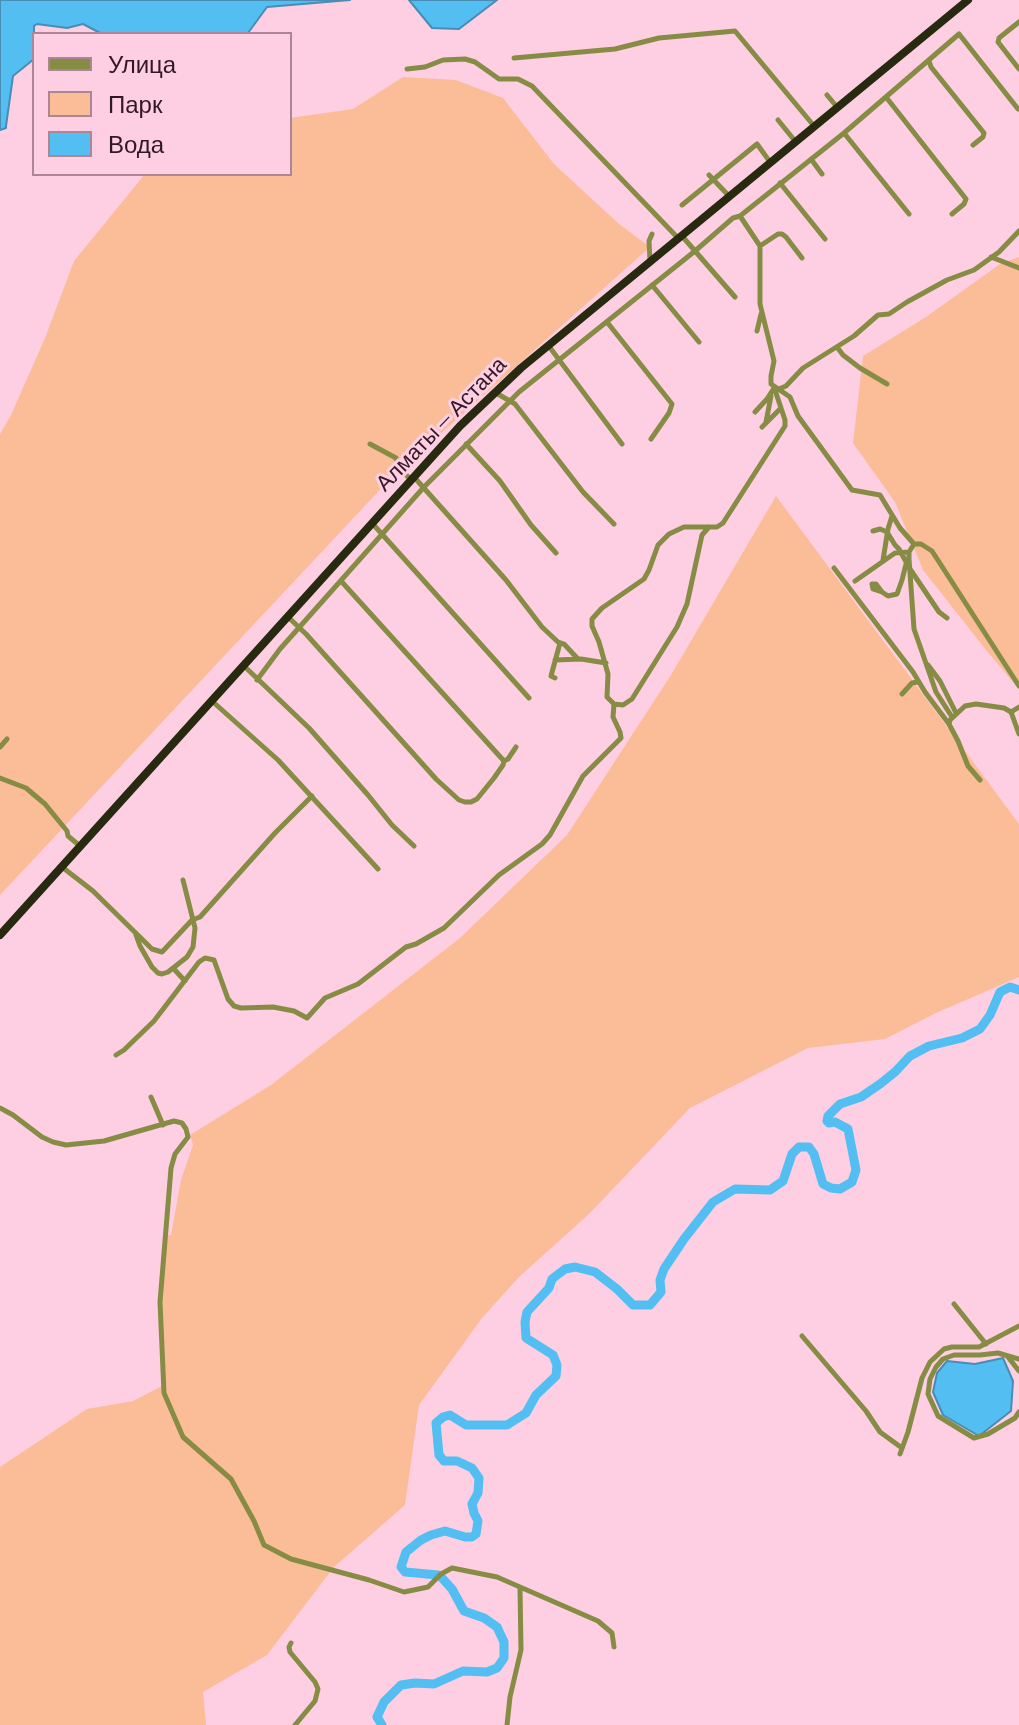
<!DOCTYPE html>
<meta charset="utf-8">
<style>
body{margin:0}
#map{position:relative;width:1019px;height:1725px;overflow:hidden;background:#fecfe2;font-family:Barlow,sans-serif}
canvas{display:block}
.legend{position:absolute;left:32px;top:32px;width:260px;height:144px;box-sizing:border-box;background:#fecfe2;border:2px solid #ad8696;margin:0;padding:10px 14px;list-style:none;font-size:24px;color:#331824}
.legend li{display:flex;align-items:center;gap:16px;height:40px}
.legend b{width:40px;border:2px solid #ad8696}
</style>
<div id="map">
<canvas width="1019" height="1725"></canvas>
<ul class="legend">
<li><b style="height:10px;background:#878c44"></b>Улица</li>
<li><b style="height:22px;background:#fabd97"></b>Парк</li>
<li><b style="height:22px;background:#52bef2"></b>Вода</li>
</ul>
</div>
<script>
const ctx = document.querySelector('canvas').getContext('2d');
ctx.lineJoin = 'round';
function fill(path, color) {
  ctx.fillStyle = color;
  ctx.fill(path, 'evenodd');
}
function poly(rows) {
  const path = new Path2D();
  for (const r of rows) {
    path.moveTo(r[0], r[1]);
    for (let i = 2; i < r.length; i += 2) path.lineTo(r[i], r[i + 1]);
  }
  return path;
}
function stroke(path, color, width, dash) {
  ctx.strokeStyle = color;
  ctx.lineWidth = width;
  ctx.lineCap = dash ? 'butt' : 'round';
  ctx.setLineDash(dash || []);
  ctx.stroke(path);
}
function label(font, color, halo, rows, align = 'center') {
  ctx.font = font + ' Barlow,sans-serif';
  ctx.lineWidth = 6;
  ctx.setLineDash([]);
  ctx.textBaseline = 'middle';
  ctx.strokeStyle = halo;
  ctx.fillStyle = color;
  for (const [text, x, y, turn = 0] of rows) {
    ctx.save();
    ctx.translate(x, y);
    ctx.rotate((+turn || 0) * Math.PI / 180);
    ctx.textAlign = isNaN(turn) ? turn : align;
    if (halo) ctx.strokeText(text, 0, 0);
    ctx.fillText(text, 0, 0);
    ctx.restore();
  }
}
fill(poly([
 [403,77,456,80,503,98,554,164,619,224,650,247,391,478,0,895,0,434,11,415,45,338,74,261,145,174,290,174,290,118,353,109],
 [1019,257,1019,689,986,650,923,570,895,502,853,443,863,356,926,317,1000,264],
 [776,496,1019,824,1019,977,936,1013,885,1039,808,1048,690,1108,589,1214,519,1277,482,1318,419,1405,405,1505,334,1567,267,1655,203,1692,206,1725,0,1725,0,1467,87,1409,133,1401,162,1386,160,1310,165,1235,171,1235,181,1180,193,1145,190,1135,271,1085,460,938,567,835,671,675]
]), '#fabd97');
const water = poly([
 [0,0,350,0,267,7,248,33,102,34,83,24,67,28,37,24,34,26,34,59,13,76,6,126,6,128,0,130,0,0],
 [409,0,497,0,459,29,432,28,409,0],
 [1003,1358,1013,1381,1011,1411,979,1436,943,1415,933,1392,937,1373,947,1361,975,1364,1003,1358]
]);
fill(water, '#52bef2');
stroke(water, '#498cb4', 2);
stroke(poly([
 [438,1575,405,1572,401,1567,406,1552,421,1540,431,1535,445,1531,465,1537,472,1537,476,1534,478,1521,474,1513,472,1504,478,1493,479,1478,472,1468,457,1461,444,1461,439,1455,436,1423,443,1417,450,1415,466,1425,507,1425,526,1413,536,1395,556,1376,557,1365,553,1355,526,1338,525,1322,527,1312,549,1288,552,1279,565,1269,575,1267,595,1272,617,1289,633,1305,650,1305,661,1292,660,1280,664,1269,684,1239,713,1202,735,1189,770,1190,783,1181,792,1154,799,1147,809,1147,814,1154,823,1184,831,1188,840,1189,852,1182,856,1170,848,1129,835,1122,829,1123,827,1121,828,1116,840,1104,861,1097,880,1084,895,1072,910,1056,929,1046,962,1038,980,1029,990,1015,1000,992,1010,987,1019,990],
 [382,1725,377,1717,384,1702,401,1685,415,1683,434,1684,463,1671,487,1672,497,1668,504,1658,504,1642,497,1627,484,1618,464,1611,452,1589,442,1578]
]), '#52bef2', 9);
stroke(poly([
 [1019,22,999,38,998,42,1019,69],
 [514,58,615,49,659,38,735,31,814,126],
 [929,61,931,67,984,133,983,137,973,145],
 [407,69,425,67,443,60,465,59,475,62,499,79,518,79,532,86,678,238],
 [827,95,837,107],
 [886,97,966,199,964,204,952,214],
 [778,120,795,141],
 [844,133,909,214],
 [811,159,822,174],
 [709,175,729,196],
 [780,183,825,239],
 [682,205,757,144,770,162],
 [740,216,760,246,760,304,774,361,771,376,771,384,790,397,798,416,852,490,880,495,900,528,914,544,921,544,932,551,1019,686],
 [682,236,735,297],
 [760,246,778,234,782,234,786,237,802,258],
 [991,257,1019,268],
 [650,261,649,241,652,234],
 [652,285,699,342],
 [607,322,672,404,669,413,651,439],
 [757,331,761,314],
 [548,345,622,444],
 [837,347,843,355,860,368,887,384],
 [779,389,786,386,803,368,854,336,878,315,889,314,907,302,947,280,974,270,999,252,1019,231],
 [496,393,515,404,583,492,614,524],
 [755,412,767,399,774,388],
 [766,422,771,396],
 [762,427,781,408],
 [370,444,396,458,401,471,411,479],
 [466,444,500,481,531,525,556,553],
 [414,477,506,580,542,627,558,642,564,644,578,659],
 [372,523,529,698],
 [709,527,702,535,687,604,677,627,632,699,623,705,614,704,607,697,608,674,599,642,592,626,592,619,602,608,644,579,649,570,658,545,669,534,684,527,717,527,723,523,785,426,785,420,774,387],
 [873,531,880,529,887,532,895,545,899,549,910,569,939,612,947,618],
 [914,544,909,552,909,559,914,629,936,692,952,717],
 [883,560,888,529,892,516],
 [834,568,913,672,925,692,949,724],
 [855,581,895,553,909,552],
 [882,592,873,589,872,584,876,584,882,592,888,596,897,594,902,580,906,564],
 [287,616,306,634,436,779,459,800,465,802,471,802,477,799,494,778,503,765,504,761,341,581],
 [555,660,581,659,606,663],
 [243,665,309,728,368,795,392,825,414,846],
 [928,665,940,681,956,713],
 [555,678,551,676,560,643],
 [257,680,280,649,424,487,519,392,695,251,733,218,740,216,844,133,959,34,1018,109],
 [902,694,912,683,918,682],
 [212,701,278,760,378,869],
 [1011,712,1019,707],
 [0,747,7,739],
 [504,761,508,759,516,747],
 [0,778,26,788,45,804,67,831,68,836,80,846],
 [980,780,968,766,958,741,949,724,950,720,965,706,976,704,1004,708,1011,712,1019,734],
 [62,867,93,891,152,949,162,952,192,920,200,917,275,833,312,796],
 [136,935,140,946,152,967,158,973,162,974,168,972,187,957,193,947,195,928,183,880],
 [173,968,185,981],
 [116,1055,124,1050,154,1021,199,962,205,958,214,960,228,999,234,1006,241,1008,273,1007,294,1011,307,1018,325,998,358,984,406,947,416,944,444,928,499,875,542,844,550,835,583,776,621,738,620,732,613,717,614,704],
 [151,1097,163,1125],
 [0,1108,13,1115,42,1137,53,1142,66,1145,104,1141,174,1121,182,1123,186,1129,188,1137,175,1154,171,1168,160,1302,164,1393,183,1437,231,1479,254,1521,264,1545,291,1559,369,1580,404,1592,428,1587,441,1574,452,1568,497,1577,598,1621,612,1633,614,1647],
 [954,1304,986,1344],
 [802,1336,866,1411,880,1432,902,1448],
 [1008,1357,1019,1371],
 [1019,1359,998,1353,980,1355,954,1355,943,1359,936,1367,930,1379,928,1394,938,1416,974,1438,988,1434,1015,1418,1019,1412],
 [900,1454,908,1432,922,1378,930,1362,944,1349,952,1347,979,1347,1019,1326],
 [291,1643,289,1647,290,1652,315,1682,318,1689,315,1701,295,1725],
 [507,1725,510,1697,521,1650,520,1589]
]), '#878c44', 5);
stroke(poly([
 [0,935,460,426,521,368,968,0]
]), '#282a10', 8);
label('22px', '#331824', '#fecfe2', [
 ["Алматы — Астана",441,424,-46]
]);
</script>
